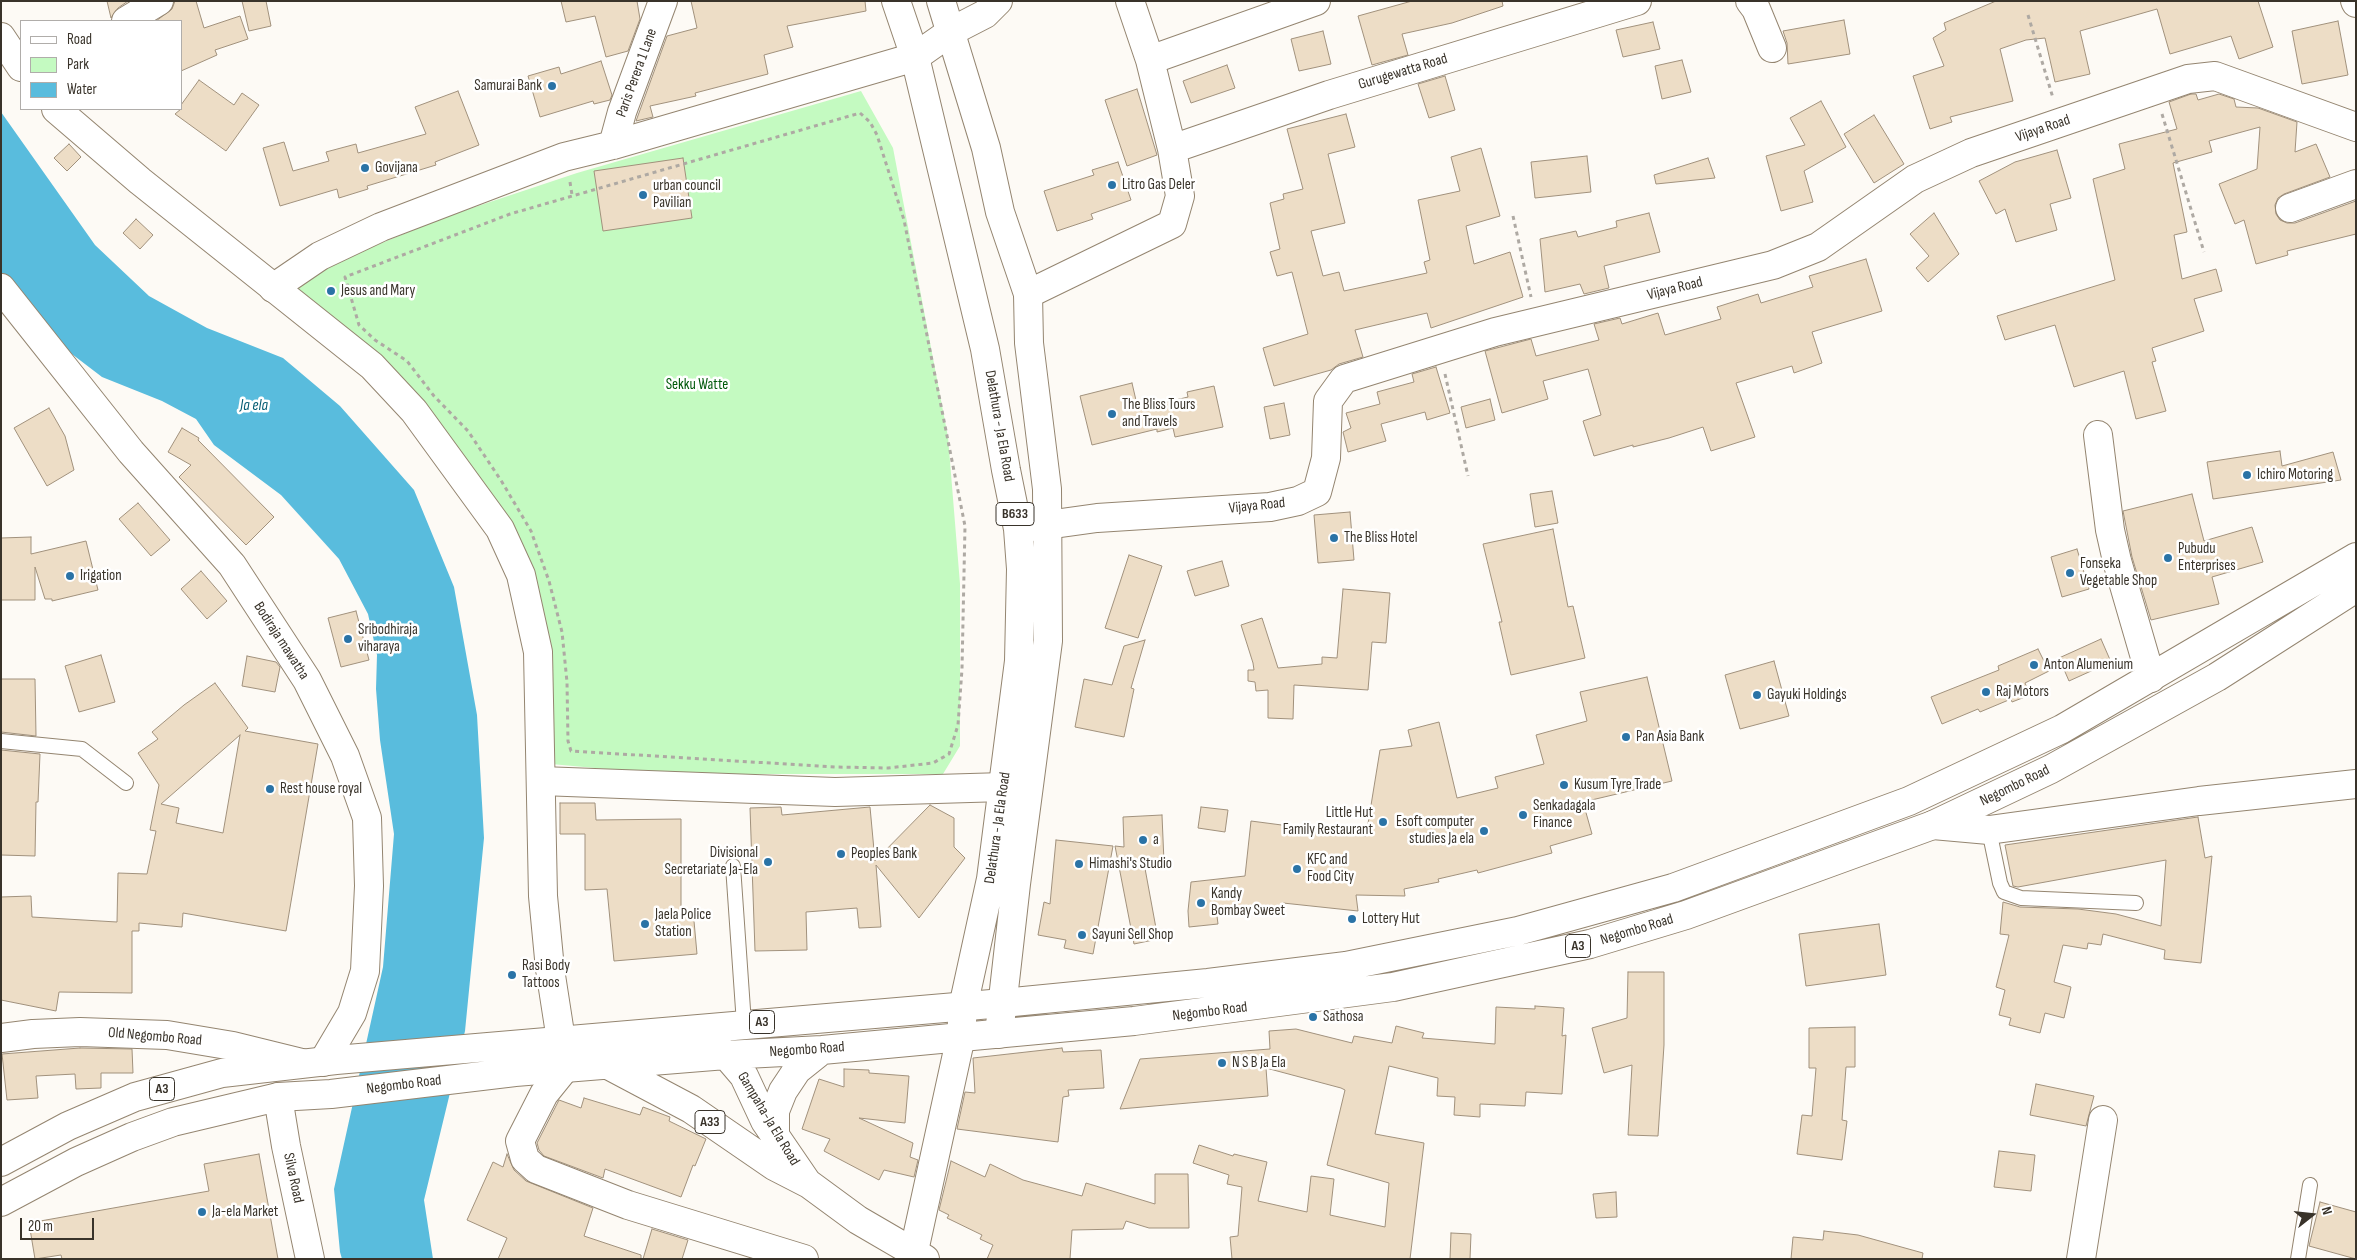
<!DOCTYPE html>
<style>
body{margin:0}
#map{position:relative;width:2357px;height:1260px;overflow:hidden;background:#fdfaf5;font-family:"Sofia Sans Condensed",sans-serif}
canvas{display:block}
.frame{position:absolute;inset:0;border:2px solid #39332a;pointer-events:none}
.legend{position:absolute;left:20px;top:20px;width:162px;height:90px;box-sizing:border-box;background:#fff;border:1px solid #b0adaa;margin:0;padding:6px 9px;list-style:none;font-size:15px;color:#39332a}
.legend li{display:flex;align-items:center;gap:10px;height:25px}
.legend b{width:25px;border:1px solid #b0adaa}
.north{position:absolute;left:2287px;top:1190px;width:50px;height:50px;-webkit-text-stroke:4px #fff;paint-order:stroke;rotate:74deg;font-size:14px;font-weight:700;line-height:20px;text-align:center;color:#39332a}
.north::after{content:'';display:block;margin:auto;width:18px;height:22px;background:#39332a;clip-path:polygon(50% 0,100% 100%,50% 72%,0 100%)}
.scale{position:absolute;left:20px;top:1218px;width:74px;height:22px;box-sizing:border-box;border:2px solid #39332a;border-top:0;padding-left:6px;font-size:15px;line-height:18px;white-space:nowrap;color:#39332a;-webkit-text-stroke:4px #fff;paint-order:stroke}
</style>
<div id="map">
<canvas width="2357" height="1260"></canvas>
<div class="frame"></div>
<ul class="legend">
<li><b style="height:6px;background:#fff"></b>Road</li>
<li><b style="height:14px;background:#c4fac1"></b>Park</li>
<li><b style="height:14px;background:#59bcdd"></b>Water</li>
</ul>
<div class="north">N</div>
<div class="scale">20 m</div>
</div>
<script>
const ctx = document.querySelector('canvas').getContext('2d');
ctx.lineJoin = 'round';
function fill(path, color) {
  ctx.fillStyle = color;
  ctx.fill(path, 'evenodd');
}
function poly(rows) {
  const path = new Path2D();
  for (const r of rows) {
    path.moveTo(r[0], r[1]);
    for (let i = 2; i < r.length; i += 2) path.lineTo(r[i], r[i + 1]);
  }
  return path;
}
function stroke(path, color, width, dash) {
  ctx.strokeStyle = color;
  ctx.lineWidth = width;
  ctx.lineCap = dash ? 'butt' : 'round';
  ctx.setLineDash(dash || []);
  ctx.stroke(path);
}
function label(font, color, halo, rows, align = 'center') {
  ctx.font = font + ' "Sofia Sans Condensed",sans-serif';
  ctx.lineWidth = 5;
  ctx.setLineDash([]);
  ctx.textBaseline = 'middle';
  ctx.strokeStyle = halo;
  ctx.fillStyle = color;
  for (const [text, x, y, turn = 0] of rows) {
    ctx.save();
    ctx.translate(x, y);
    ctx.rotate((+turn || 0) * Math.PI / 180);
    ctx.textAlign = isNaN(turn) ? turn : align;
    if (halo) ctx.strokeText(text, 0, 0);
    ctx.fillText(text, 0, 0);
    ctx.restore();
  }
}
fill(poly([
 [861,91,893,148,948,437,960,584,960,746,943,774,661,774,551,764,503,523,293,298,306,274,445,217,577,173]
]), '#c4fac1');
fill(poly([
 [1,112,95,245,149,296,207,328,283,358,340,406,414,490,454,587,477,715,484,838,465,1031,424,1200,433,1259,342,1259,340,1252,334,1189,383,967,394,834,380,740,376,689,377,655,368,614,339,559,281,495,214,445,196,419,162,401,102,377,64,348,18,299,1,272]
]), '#59bcdd');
const building = poly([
 [107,1,128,1,118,8,111,18,107,1],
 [175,1,196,1,204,28,240,16,248,39,215,50,217,55,181,71,181,21,156,21,172,9,175,1],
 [242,1,266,1,271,26,249,31,242,1],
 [561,1,637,1,640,19,628,51,606,57,595,16,566,22,561,1],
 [691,1,865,1,866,11,787,26,793,47,764,55,768,74,695,93,696,96,650,106,653,117,636,121,667,36,697,28,691,1],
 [1412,1,1502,1,1503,6,1452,23,1402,34,1408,55,1372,65,1358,16,1412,1],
 [1996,1,2258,1,2273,47,2239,59,2231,36,2170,54,2157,9,2080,31,2090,74,2055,82,2045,38,2026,40,2000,49,2013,101,1950,117,1952,122,1930,129,1913,76,1944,66,1933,38,1946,30,1944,23,1996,1],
 [1844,20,1850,54,1788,64,1787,43,1783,31,1844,20],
 [2338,21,2348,75,2302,84,2292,31,2338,21],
 [1653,22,1660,49,1623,57,1616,30,1653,22],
 [1323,31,1331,64,1299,71,1291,39,1323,31],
 [1682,60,1691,92,1662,99,1655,66,1682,60],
 [601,61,612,95,610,100,594,104,593,101,540,117,528,76,559,67,561,74,601,61],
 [1227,65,1235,88,1191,103,1183,81,1227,65],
 [1445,76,1455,110,1429,118,1418,84,1445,76],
 [199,80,234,105,242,93,259,105,226,151,175,114,181,109,181,105,199,80],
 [1137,89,1157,155,1127,166,1105,100,1137,89],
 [458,91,479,145,435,162,436,165,367,186,368,189,339,198,337,189,280,206,263,148,284,142,293,171,329,161,326,152,356,144,358,153,426,134,415,107,458,91],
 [2191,94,2196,94,2198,100,2219,94,2234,99,2236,107,2258,108,2297,122,2295,152,2316,144,2330,177,2284,194,2278,198,2275,205,2276,214,2280,220,2287,223,2295,223,2356,201,2356,234,2287,251,2288,255,2256,264,2244,220,2235,224,2219,184,2257,169,2260,127,2209,141,2212,152,2173,163,2187,232,2174,235,2182,279,2216,269,2222,291,2194,299,2204,331,2152,348,2156,361,2152,362,2166,411,2136,419,2124,371,2074,387,2055,325,2005,340,1997,316,2115,280,2093,179,2125,169,2119,144,2177,129,2169,102,2191,94],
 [1821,101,1846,147,1804,171,1813,202,1781,211,1766,156,1805,145,1790,118,1821,101],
 [1346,114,1355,147,1328,154,1345,223,1311,231,1323,276,1339,272,1344,291,1427,273,1424,262,1430,260,1418,200,1460,191,1451,157,1481,148,1500,216,1466,226,1474,264,1510,252,1523,297,1431,328,1427,313,1355,330,1363,357,1339,364,1331,370,1274,386,1263,348,1308,334,1292,272,1277,276,1270,252,1280,249,1270,203,1284,199,1283,194,1303,189,1287,129,1346,114],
 [1874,115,1904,164,1874,183,1844,134,1874,115],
 [69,144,81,157,67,171,54,158,69,144],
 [2057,150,2071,198,2050,204,2057,230,2016,242,2005,209,1996,214,1979,181,2015,162,2057,150],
 [1587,156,1591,192,1535,198,1531,162,1587,156],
 [683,158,692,218,603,231,594,171,683,158],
 [1708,158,1715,178,1656,184,1654,175,1708,158],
 [1118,162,1131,200,1091,214,1093,219,1057,231,1044,191,1094,175,1092,170,1118,162],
 [1649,213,1660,252,1604,266,1609,288,1584,294,1580,284,1545,292,1540,239,1576,231,1578,237,1617,227,1616,221,1649,213],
 [1934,213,1959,254,1928,282,1916,268,1929,256,1910,234,1934,213],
 [136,219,153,235,140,249,123,233,136,219],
 [1866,259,1882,311,1812,332,1822,363,1794,373,1792,366,1736,383,1755,437,1711,451,1703,427,1669,438,1633,447,1633,445,1594,456,1583,421,1601,415,1588,369,1543,381,1548,399,1502,413,1485,351,1531,339,1536,356,1599,340,1594,324,1620,318,1622,324,1658,313,1665,335,1721,319,1717,307,1758,294,1761,303,1813,287,1809,276,1866,259],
 [1436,367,1450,413,1427,420,1425,412,1381,424,1386,441,1348,452,1343,432,1351,428,1346,413,1380,404,1377,392,1414,382,1412,374,1436,367],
 [1132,383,1138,409,1188,397,1187,392,1214,386,1223,427,1175,437,1173,428,1157,432,1157,429,1092,445,1080,396,1132,383],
 [1490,399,1495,420,1466,428,1461,407,1490,399],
 [1284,403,1290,435,1270,439,1264,407,1284,403],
 [49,408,65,436,74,470,47,486,14,428,49,408],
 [182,428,199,438,198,440,274,517,246,545,179,477,191,465,168,452,182,428],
 [2280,451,2282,466,2333,452,2341,480,2213,499,2207,462,2280,451],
 [1552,491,1558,523,1535,527,1530,494,1552,491],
 [2192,494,2204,541,2252,527,2263,562,2212,577,2219,604,2151,620,2132,557,2123,511,2192,494],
 [138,503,170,540,151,556,119,519,138,503],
 [1350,512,1354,560,1318,563,1314,515,1350,512],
 [1553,529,1568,607,1573,606,1585,658,1511,675,1499,622,1502,622,1483,544,1553,529],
 [31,537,31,554,86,541,98,590,52,601,52,599,45,599,35,567,35,600,1,600,1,538,31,537],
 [2077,549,2089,589,2062,597,2051,557,2077,549],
 [1129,555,1162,566,1138,638,1105,628,1129,555],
 [1222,561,1229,586,1195,596,1187,571,1222,561],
 [201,571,227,601,207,619,181,589,201,571],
 [1343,589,1390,593,1386,643,1372,642,1368,690,1294,685,1293,719,1268,718,1268,690,1256,691,1255,682,1248,681,1248,670,1254,670,1253,663,1241,625,1262,618,1278,668,1322,664,1322,657,1337,658,1343,589],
 [356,611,369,660,341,667,328,618,356,611],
 [2101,639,2111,662,2069,681,2059,658,2101,639],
 [1145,640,1131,688,1134,689,1124,737,1075,727,1084,679,1112,685,1124,646,1145,640],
 [2038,649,2049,671,2025,683,2030,695,2012,702,2011,699,1980,712,1978,709,1942,724,1931,697,1999,670,1998,666,2038,649],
 [101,655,115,702,79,712,65,666,101,655],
 [247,656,276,662,280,667,275,692,242,686,247,656],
 [1774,661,1789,716,1740,729,1725,675,1774,661],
 [1647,677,1672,781,1583,802,1592,834,1550,846,1552,853,1478,873,1477,870,1438,879,1439,882,1404,889,1405,896,1356,895,1358,911,1283,903,1282,916,1216,908,1218,924,1189,927,1188,911,1191,882,1245,876,1251,821,1366,836,1380,750,1412,746,1408,730,1439,722,1457,798,1498,788,1495,777,1544,764,1536,735,1587,721,1580,692,1647,677],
 [1,679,35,679,36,736,1,732,1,679],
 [215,683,248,728,245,731,318,744,286,931,183,913,182,927,139,923,139,931,132,931,132,993,59,992,56,1011,1,1000,1,897,31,896,32,917,117,922,118,873,147,874,156,831,150,830,159,785,138,753,158,739,152,732,184,705,215,683],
 [240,735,223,833,176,823,179,808,161,804,240,735],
 [1,750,40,754,38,802,36,802,35,856,1,855,1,750],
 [560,803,595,803,596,820,681,819,681,911,693,910,697,954,614,961,607,889,585,890,585,834,560,834,560,803],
 [930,805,954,818,954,847,965,858,919,918,876,865,881,927,859,928,857,908,806,912,807,950,755,951,750,808,781,807,782,815,870,807,875,861,930,805],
 [1201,807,1228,810,1225,832,1198,828,1201,807],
 [1162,815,1164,862,1144,863,1158,939,1134,944,1115,846,1124,847,1123,817,1162,815],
 [2198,817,2205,858,2212,856,2201,963,2164,959,2165,950,2103,934,2101,945,2088,943,2087,949,2063,945,2054,982,2071,987,2064,1018,2045,1013,2040,1033,2009,1025,2011,1018,1999,1015,2005,990,1996,987,2009,935,2000,934,2003,902,2020,907,2078,909,2116,914,2161,926,2166,860,2018,887,2013,886,2005,845,2198,817],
 [1056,840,1113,846,1093,954,1064,948,1066,940,1038,935,1044,902,1050,904,1056,840],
 [1879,924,1886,975,1806,986,1799,934,1879,924],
 [1628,972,1664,972,1664,1045,1658,1136,1628,1135,1632,1065,1604,1073,1592,1028,1627,1018,1628,972],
 [1535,1006,1564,1008,1562,1036,1566,1035,1562,1094,1526,1092,1525,1106,1480,1104,1480,1117,1454,1115,1455,1097,1437,1096,1438,1078,1389,1066,1375,1134,1424,1143,1410,1259,1232,1259,1230,1237,1238,1236,1242,1187,1227,1184,1229,1175,1193,1163,1199,1145,1233,1156,1234,1154,1267,1162,1258,1201,1307,1212,1311,1176,1334,1179,1330,1215,1385,1227,1389,1183,1327,1165,1345,1090,1341,1088,1266,1068,1268,1096,1120,1109,1140,1059,1270,1049,1269,1031,1296,1029,1352,1043,1354,1036,1392,1043,1396,1026,1424,1033,1422,1038,1495,1044,1496,1007,1535,1009,1535,1006],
 [1855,1027,1855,1067,1846,1067,1842,1120,1847,1121,1842,1160,1797,1154,1802,1115,1812,1116,1816,1068,1809,1068,1809,1028,1855,1027],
 [80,1048,132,1049,133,1073,101,1073,101,1088,76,1089,75,1074,36,1076,38,1098,7,1100,2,1054,80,1048],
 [1062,1048,1063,1052,1101,1050,1104,1088,1068,1090,1069,1096,1063,1097,1058,1142,957,1129,965,1092,975,1093,973,1058,1062,1048],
 [844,1069,869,1070,869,1073,909,1076,905,1123,859,1118,913,1143,910,1157,918,1160,914,1177,884,1170,879,1180,824,1151,830,1139,802,1129,819,1079,844,1087,844,1069],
 [2036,1084,2094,1096,2086,1126,2030,1115,2036,1084],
 [584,1098,640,1115,643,1107,670,1117,669,1121,706,1139,695,1166,693,1165,681,1197,605,1169,603,1178,544,1156,539,1150,537,1143,559,1100,581,1108,584,1098],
 [1999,1151,2035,1155,2031,1191,1994,1187,1999,1151],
 [259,1154,278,1259,62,1259,61,1255,35,1259,29,1223,209,1191,204,1164,259,1154],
 [507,1154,514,1170,526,1181,593,1208,584,1236,641,1255,641,1259,498,1259,507,1238,467,1220,493,1162,503,1167,507,1154],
 [951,1161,985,1177,990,1164,1023,1180,1082,1196,1086,1183,1155,1204,1155,1174,1188,1174,1189,1228,1149,1228,1126,1221,1123,1229,1072,1230,1070,1259,987,1259,993,1245,980,1239,982,1235,947,1218,949,1215,939,1210,951,1161],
 [1616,1192,1617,1217,1596,1218,1593,1194,1616,1192],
 [2320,1202,2356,1212,2356,1259,2309,1246,2320,1202],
 [652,1229,688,1240,682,1259,643,1259,652,1229],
 [1824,1231,1858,1235,1923,1253,1922,1259,1791,1259,1793,1237,1823,1240,1824,1231],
 [1451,1233,1471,1234,1470,1259,1450,1259,1451,1233]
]);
fill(building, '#edddc6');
stroke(building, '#a1917c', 1);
const service = poly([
 [1,741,82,749,126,783],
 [1989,830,2000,883,2004,892,2021,898,2136,903],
 [733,866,744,1024],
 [2298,1259,2310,1185]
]);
const minor = poly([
 [1750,1,1756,9,1772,48],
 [2355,1,2356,3],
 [126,21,159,1],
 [1150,60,1316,1],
 [613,145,622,112,663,1],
 [1172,149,1329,95,1637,1],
 [2290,208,2356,184],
 [1,288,131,452,232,565,307,680,345,756,367,818,369,886,365,971,352,1013,323,1062],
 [273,288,320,256,381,227,564,157,613,145,915,57,952,31,985,14,998,1],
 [1028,294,1172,224,1180,196,1172,149,1150,60,1130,1],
 [2098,435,2110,530,2117,561,2151,678],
 [1025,528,1097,518,1270,507,1298,501,1317,492,1326,458,1328,401,1344,379,1495,332,1773,265,1818,247,1915,179,1971,153,2188,79,2215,76,2356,127],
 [541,781,835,792,1004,787],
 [1933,825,1989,830,2199,801,2356,784],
 [565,1068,544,1094,520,1141,525,1159,536,1169,628,1205,804,1259],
 [278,1097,286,1146,310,1259],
 [914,1251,961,1036],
 [2081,1259,2103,1120]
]);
const tertiary = poly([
 [1,37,21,67],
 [56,109,140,181,372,366,414,411,500,529,521,575,538,652,543,896,550,969,561,1040],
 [1,1038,33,1034,80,1032,167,1035,233,1046,302,1063]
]);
const primary = poly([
 [896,1,915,57,985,349,1006,470,1018,529,1021,569,1019,661,991,879,963,1007,961,1036],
 [941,1,986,148,1000,212,1028,294,1029,343,1047,489,1048,641,1016,884,999,1034]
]);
const trunk = poly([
 [717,1047,726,1055,744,1076,765,1121,806,1181],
 [608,1065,691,1109,774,1166,809,1184,858,1220,925,1259],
 [775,1137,775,1111,783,1091,797,1070,822,1050],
 [1,1162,68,1126,135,1097,222,1073,336,1060,1003,1003,1208,983,1346,966,1518,931,1673,888,1909,801,2062,729,2356,557],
 [1,1202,76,1162,132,1137,173,1122,278,1097,331,1094,515,1072,726,1055,822,1050,1134,1021,1393,987,1590,944,1686,915,1933,825,2051,769,2217,677,2356,588]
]);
stroke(service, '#948570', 16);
stroke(minor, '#948570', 30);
stroke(tertiary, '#948570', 30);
stroke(primary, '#948570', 30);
stroke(trunk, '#948570', 30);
stroke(poly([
 [2028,15,2053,98],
 [860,113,870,122,877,135,904,220,965,526,962,669,958,725,949,754,933,763,888,768,835,767,571,751,568,741,567,682,562,632,549,581,531,531,502,482,468,431,434,396,407,361,375,340,359,325,345,277,510,214,860,113],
 [2162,114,2204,252],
 [570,182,572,195],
 [1513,216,1531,297],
 [1445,374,1468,476]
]), '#aea9a3', 3, [4, 4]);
stroke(service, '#fff', 14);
stroke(minor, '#fff', 28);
stroke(tertiary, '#fff', 28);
stroke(primary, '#fff', 28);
stroke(trunk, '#fff', 28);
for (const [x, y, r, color] of [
 [552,86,5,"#2a73a6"],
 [365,168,5,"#2a73a6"],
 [1112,185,5,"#2a73a6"],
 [643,195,5,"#2a73a6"],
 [331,291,5,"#2a73a6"],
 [1112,414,5,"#2a73a6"],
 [2247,475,5,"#2a73a6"],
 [1334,538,5,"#2a73a6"],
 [2168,558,5,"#2a73a6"],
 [2070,573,5,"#2a73a6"],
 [70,576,5,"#2a73a6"],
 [348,639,5,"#2a73a6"],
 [2034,665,5,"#2a73a6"],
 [1986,692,5,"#2a73a6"],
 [1757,695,5,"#2a73a6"],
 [1626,737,5,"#2a73a6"],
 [1564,785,5,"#2a73a6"],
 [270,789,5,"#2a73a6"],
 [1523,815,5,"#2a73a6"],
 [1383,822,5,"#2a73a6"],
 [1484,831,5,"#2a73a6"],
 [1143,840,5,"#2a73a6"],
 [841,854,5,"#2a73a6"],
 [768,862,5,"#2a73a6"],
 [1079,864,5,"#2a73a6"],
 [1297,869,5,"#2a73a6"],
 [1201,903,5,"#2a73a6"],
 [1352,919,5,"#2a73a6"],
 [645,924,5,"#2a73a6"],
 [1082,935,5,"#2a73a6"],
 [512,975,5,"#2a73a6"],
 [1313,1017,5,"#2a73a6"],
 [1222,1063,5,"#2a73a6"],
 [202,1212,5,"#2a73a6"]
]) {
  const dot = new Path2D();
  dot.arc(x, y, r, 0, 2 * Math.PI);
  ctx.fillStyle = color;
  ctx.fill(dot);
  stroke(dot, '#fff', 2);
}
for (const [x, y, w] of [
 [1015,514,38],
 [1578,946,25],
 [762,1022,25],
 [162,1089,25],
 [710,1122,30]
]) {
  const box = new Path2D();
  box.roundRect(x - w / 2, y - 11.5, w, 23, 4);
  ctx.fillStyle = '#fff';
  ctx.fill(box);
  stroke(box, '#39332a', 1);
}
label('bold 14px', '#39332a', null, [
 ["B633",1015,514],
 ["A3",1578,946],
 ["A3",762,1022],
 ["A3",162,1089],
 ["A33",710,1122]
]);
label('15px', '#39332a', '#fff', [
 ["Gurugewatta Road",1403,72,-17],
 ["Paris Perera 1 Lane",637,73,-70],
 ["Vijaya Road",2043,129,-19],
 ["Vijaya Road",1675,289,-14],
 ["Delathura - Ja Ela Road",999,426,80],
 ["Vijaya Road",1257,506,-6],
 ["Bodiraja mawatha",281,641,57],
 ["Negombo Road",2015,786,-26],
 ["Delathura - Ja Ela Road",998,828,-82],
 ["Negombo Road",1637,930,-17],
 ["Negombo Road",1210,1012,-7],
 ["Old Negombo Road",155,1037,5],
 ["Negombo Road",807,1050,-4],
 ["Negombo Road",404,1085,-7],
 ["Gampaha-Ja Ela Road",768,1119,59],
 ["Silva Road",293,1178,78]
]);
label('15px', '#39332a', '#fff', [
 ["Samurai Bank",542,86,"right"],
 ["Govijana",375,168],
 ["Litro Gas Deler",1122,185],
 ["urban council",653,186],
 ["Pavilian",653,203],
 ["Jesus and Mary",341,291],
 ["The Bliss Tours",1122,405],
 ["and Travels",1122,422],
 ["Ichiro Motoring",2257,475],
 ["The Bliss Hotel",1344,538],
 ["Pubudu",2178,549],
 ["Enterprises",2178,566],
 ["Fonseka",2080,564],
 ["Vegetable Shop",2080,581],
 ["Irigation",80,576],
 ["Sribodhiraja",358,630],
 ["viharaya",358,647],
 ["Anton Alumenium",2044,665],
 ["Raj Motors",1996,692],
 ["Gayuki Holdings",1767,695],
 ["Pan Asia Bank",1636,737],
 ["Kusum Tyre Trade",1574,785],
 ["Rest house royal",280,789],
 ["Senkadagala",1533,806],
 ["Finance",1533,823],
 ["Little Hut",1373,813,"right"],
 ["Family Restaurant",1373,830,"right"],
 ["Esoft computer",1474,822,"right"],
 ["studies Ja ela",1474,839,"right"],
 ["a",1153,840],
 ["Divisional",758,853,"right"],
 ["Secretariate Ja-Ela",758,870,"right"],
 ["Peoples Bank",851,854],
 ["KFC and",1307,860],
 ["Food City",1307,877],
 ["Himashi's Studio",1089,864],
 ["Kandy",1211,894],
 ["Bombay Sweet",1211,911],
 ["Jaela Police",655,915],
 ["Station",655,932],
 ["Lottery Hut",1362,919],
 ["Sayuni Sell Shop",1092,935],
 ["Rasi Body",522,966],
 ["Tattoos",522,983],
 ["Sathosa",1323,1017],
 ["N S B Ja Ela",1232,1063],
 ["Ja-ela Market",212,1212]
], 'left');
label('15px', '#005a0b', '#fff', [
 ["Sekku Watte",697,385]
]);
label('italic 16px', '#055c73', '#fff', [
 ["Ja ela",254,406]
]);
</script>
